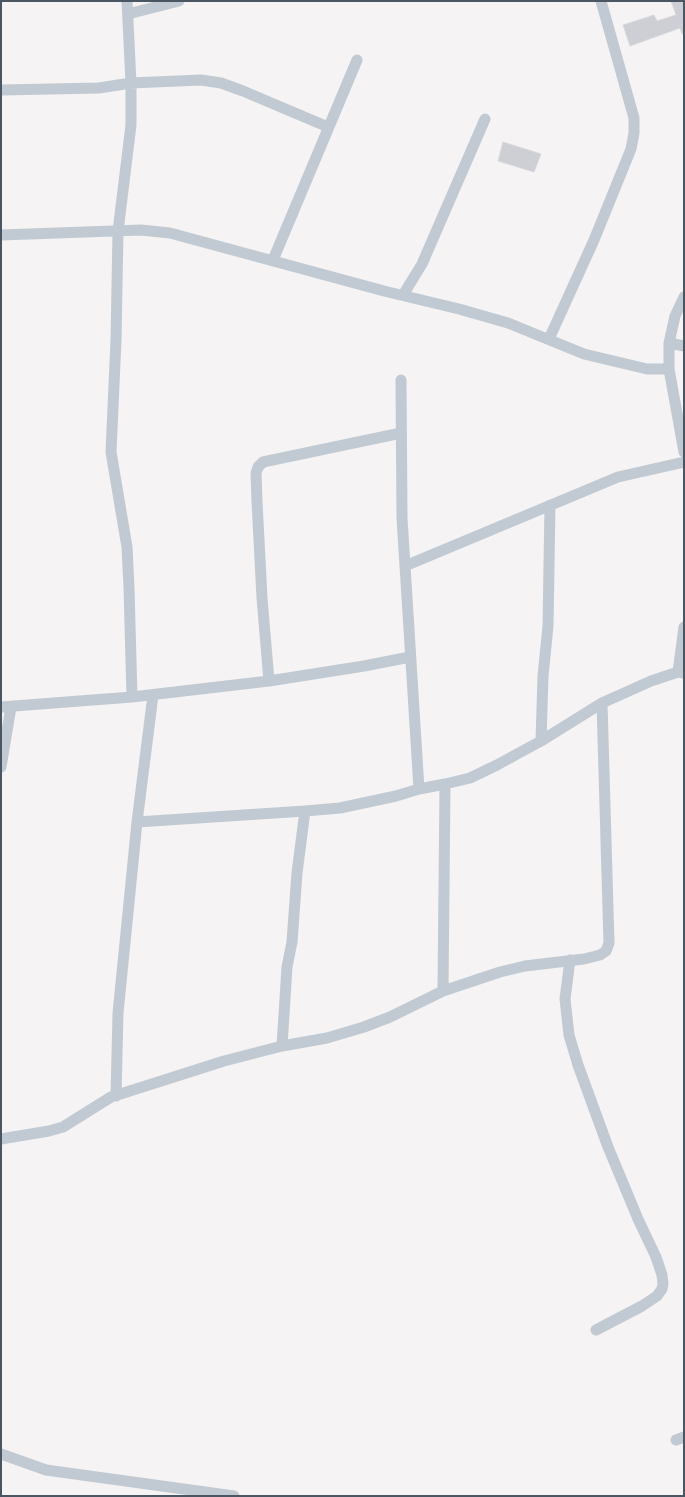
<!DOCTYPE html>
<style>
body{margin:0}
#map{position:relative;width:685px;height:1497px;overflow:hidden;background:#f5f3f3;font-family:Rubik,sans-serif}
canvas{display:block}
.frame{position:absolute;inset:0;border:2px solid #4a5661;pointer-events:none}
</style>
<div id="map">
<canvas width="685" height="1497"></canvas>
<div class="frame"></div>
</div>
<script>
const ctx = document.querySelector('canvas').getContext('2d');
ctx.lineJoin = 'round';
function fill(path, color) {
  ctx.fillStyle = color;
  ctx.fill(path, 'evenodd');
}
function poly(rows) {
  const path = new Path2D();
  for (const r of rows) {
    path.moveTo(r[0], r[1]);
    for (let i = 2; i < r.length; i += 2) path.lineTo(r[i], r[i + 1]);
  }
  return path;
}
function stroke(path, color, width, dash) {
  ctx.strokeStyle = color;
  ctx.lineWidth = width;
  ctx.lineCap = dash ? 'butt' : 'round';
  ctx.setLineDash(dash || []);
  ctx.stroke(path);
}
const building = poly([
 [671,1,684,1,684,33,682,34,680,28,630,46,623,25,654,15,657,21,676,15,671,1],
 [503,142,541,154,534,172,498,161,503,142]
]);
fill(building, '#cdcfd5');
stroke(building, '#d7d9de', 1);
stroke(poly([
 [127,1,131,83,131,125,118,231,116,340,111,452,127,547,129,588,132,697],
 [128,14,179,1],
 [1,90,99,88,131,83,201,80,221,83,243,91,328,127],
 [1,235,141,230,170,233,384,291,459,309,508,323,584,354,647,369,669,369],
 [273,260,357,60],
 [403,295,422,264,485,119],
 [684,297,675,316,669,343,669,369,684,452],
 [549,339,594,240,631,149,634,133,634,118,601,1],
 [669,343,684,346],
 [401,380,402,518,419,789],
 [405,566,618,477,684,462],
 [678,672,684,627],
 [269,681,262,598,257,502,256,473,258,467,263,462,401,433],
 [1,707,132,697,269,681,364,666,410,657],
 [541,741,543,676,548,626,550,505],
 [1,767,11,707],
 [137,822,153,695],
 [570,960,565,999,569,1035,578,1065,608,1147,638,1219,656,1257,662,1275,663,1284,662,1289,657,1296,642,1306,596,1330],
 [443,991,445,784],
 [282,1046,287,967,292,942,297,873,305,811,340,808,396,796,419,789,445,784,470,778,497,765,541,741,602,703,651,681,678,672,684,673],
 [116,1096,118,1013,137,822,305,811],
 [1,1139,49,1131,63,1127,111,1097,224,1061,282,1046,327,1038,364,1027,390,1017,443,991,500,972,525,966,584,959,600,955,606,951,609,943,602,703],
 [676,1440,684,1437],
 [1,1454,46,1470,234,1496]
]), '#c1cad2', 11);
</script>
